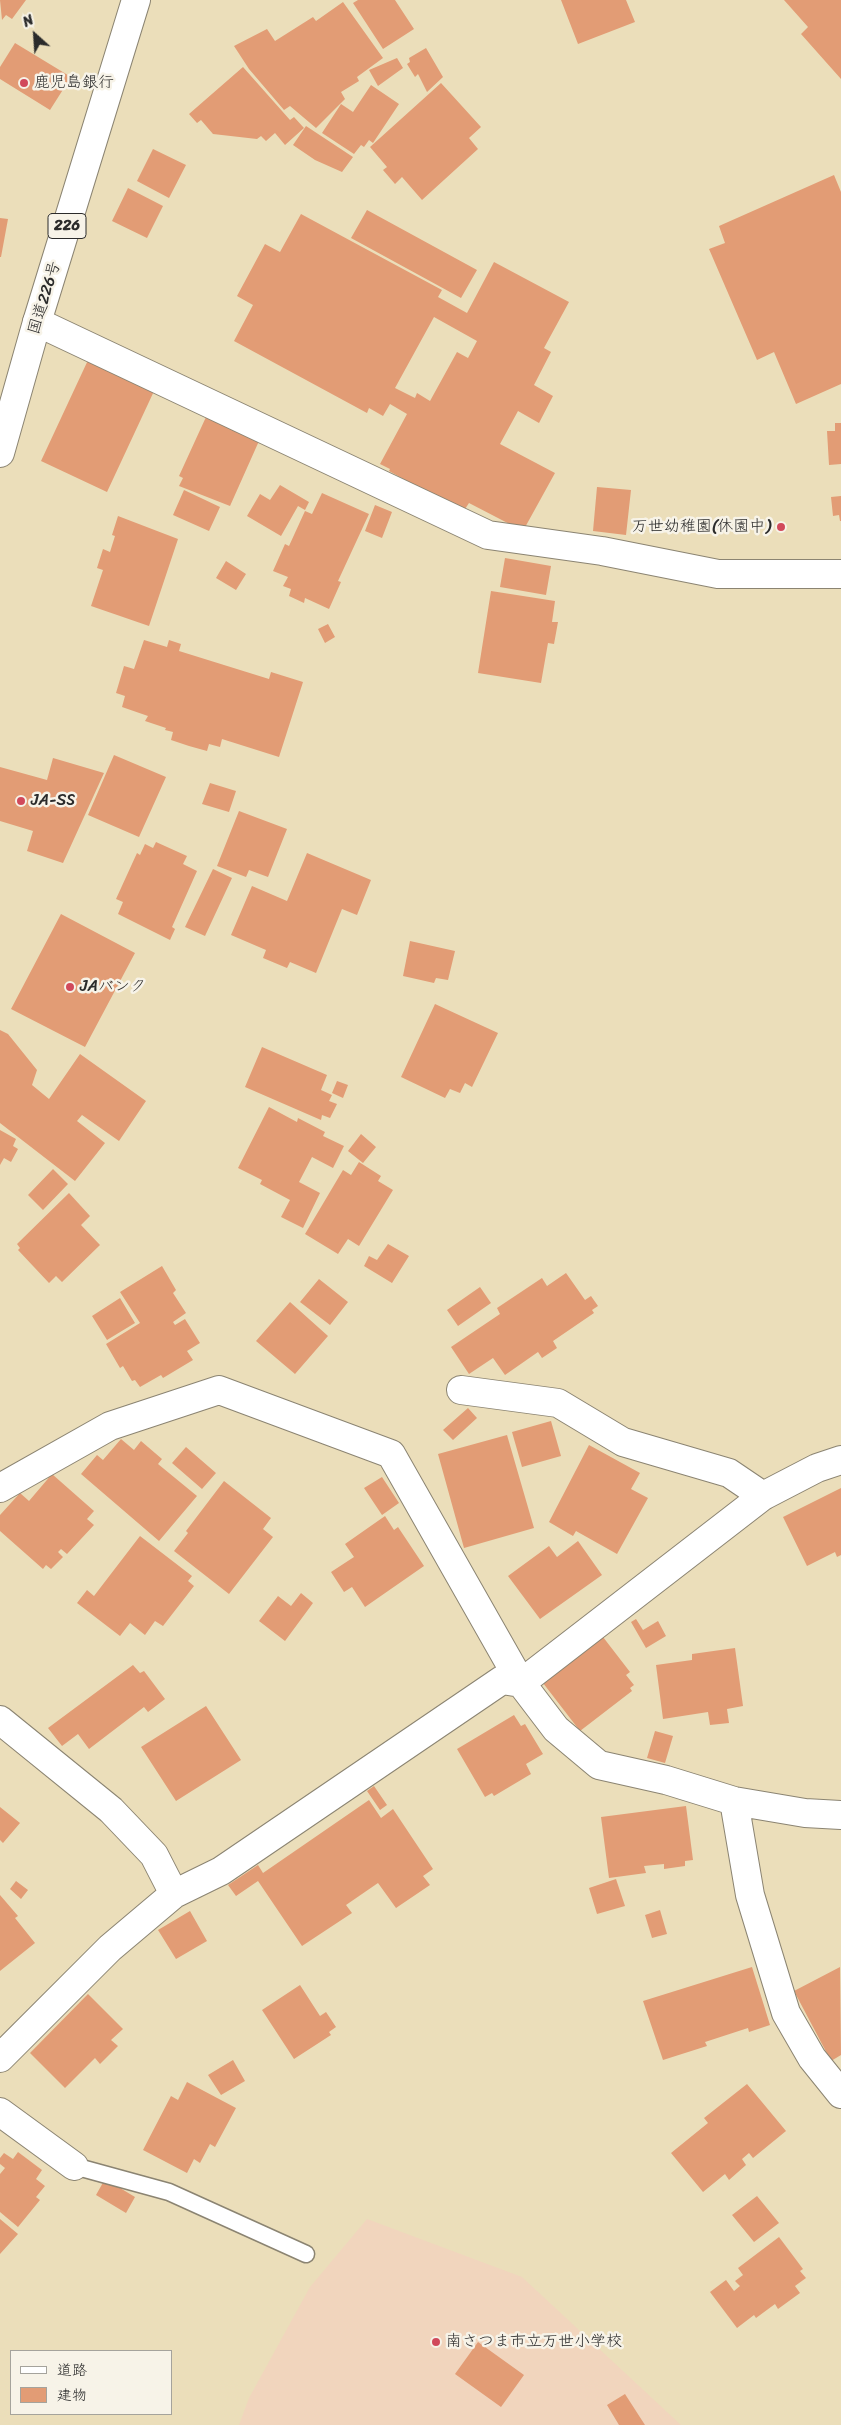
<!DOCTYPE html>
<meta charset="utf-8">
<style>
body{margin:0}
#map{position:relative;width:841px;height:2425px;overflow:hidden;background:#ebdeba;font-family:Sriracha,"Klee One",sans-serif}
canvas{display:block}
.legend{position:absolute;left:10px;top:2350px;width:162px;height:65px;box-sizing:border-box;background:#f7f3e8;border:1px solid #a5a39c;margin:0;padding:6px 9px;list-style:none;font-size:15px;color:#2b2b2b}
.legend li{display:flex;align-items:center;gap:10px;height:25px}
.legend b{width:25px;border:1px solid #a5a39c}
.north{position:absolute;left:10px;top:10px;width:50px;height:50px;-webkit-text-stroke:4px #f7f3e8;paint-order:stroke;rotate:334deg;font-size:14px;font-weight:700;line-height:20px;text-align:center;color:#2b2b2b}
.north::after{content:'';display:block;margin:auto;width:18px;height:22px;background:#2b2b2b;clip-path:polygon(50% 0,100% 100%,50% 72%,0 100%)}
</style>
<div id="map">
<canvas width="841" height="2425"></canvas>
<ul class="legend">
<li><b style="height:6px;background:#fff"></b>道路</li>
<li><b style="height:14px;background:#e29c75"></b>建物</li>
</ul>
<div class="north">N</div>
</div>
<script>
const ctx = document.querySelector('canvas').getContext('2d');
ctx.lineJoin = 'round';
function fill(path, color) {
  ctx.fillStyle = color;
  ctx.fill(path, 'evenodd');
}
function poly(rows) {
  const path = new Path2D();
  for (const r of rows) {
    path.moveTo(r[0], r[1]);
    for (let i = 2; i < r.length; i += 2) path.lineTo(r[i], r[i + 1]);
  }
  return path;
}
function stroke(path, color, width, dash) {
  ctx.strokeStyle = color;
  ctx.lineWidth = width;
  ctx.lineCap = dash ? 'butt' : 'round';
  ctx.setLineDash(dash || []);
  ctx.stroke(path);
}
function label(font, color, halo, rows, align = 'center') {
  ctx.font = font + ' Sriracha,"Klee One",sans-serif';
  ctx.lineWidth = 5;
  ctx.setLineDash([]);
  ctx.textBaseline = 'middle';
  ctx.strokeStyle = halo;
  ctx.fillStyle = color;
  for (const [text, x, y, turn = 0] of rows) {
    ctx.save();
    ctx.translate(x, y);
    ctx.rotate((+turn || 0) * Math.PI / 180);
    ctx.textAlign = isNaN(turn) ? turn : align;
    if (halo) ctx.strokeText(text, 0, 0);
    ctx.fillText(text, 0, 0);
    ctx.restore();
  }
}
fill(poly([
 [367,2219,522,2277,681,2425,239,2425,249,2398,310,2287]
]), '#f1d5bd');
fill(poly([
 [0,0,26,0,12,19,6,15,2,20],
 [358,0,395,0,414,29,383,49,353,3],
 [561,0,626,0,635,22,578,44],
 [784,0,841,0,841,79,801,34,808,27],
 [343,2,383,58,357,77,359,81,341,92,345,99,316,128,290,106,284,110,249,69,234,46,267,29,275,41,313,17,316,21],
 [15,43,71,77,50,110,0,79,0,67],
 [426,48,443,77,427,92,418,74,415,77,407,64,410,62,409,58],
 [397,58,403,68,378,86,369,70],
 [243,67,290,120,294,117,304,128,285,145,275,133,266,141,261,136,257,139,213,134,201,120,197,123,189,114],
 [441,83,481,127,469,138,478,149,422,200,402,177,395,184,383,170,387,167,370,147],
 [371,85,399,104,373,143,369,140,364,147,361,145,354,154,322,133,341,104,353,112],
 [306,126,353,157,342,172,315,160,293,145],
 [153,149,186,165,169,198,137,181],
 [834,175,841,192,841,384,796,404,774,352,757,360,709,249,725,243,719,226],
 [128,188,163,206,147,238,112,221],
 [367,210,477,270,461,298,351,238],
 [301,214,442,290,438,297,467,313,494,262,569,302,544,348,551,352,534,385,553,396,539,423,518,411,500,444,555,473,523,531,469,503,463,512,389,471,390,469,380,464,407,414,390,404,383,416,369,408,367,413,234,341,253,305,237,296,265,244,280,252],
 [434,317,477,341,468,358,457,352,430,401,417,393,415,398,395,388],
 [0,218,8,219,1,257,0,257],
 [89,358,155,389,107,492,41,461],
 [206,417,259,441,230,506,179,486,183,478,179,476],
 [835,423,841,423,841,464,829,465,827,431,835,431],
 [280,485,309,502,305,510,298,506,281,536,247,516,260,494,270,500],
 [597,487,631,490,626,535,593,531],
 [184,490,220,507,209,531,173,515],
 [322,493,369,514,338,581,341,582,329,609,305,598,304,603,289,596,291,589,283,586,288,577,273,571,285,544,289,546,305,511,312,514],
 [841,496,841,521,840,521,839,515,833,516,831,497],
 [375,505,392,512,382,538,365,531],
 [118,516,178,539,149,626,91,606,103,570,97,568,103,549,110,552,115,536,112,535],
 [505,558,551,566,546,595,500,587],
 [226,561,246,574,236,590,216,578],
 [491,591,555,601,552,622,558,622,554,644,548,643,541,683,478,673],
 [328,624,335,637,325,643,318,629],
 [144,640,167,647,169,640,181,644,179,651,269,679,271,672,303,682,279,757,222,739,220,747,209,744,207,751,189,746,171,740,173,732,165,730,166,728,145,721,148,716,122,707,125,696,116,693,124,666,134,669],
 [114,755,166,777,139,837,88,815],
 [53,758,104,773,63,863,27,851,33,831,0,821,0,767,47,780],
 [210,783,236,791,229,812,202,804],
 [239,811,287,829,268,877,249,870,246,877,217,866],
 [156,842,187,856,183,864,197,871,172,927,175,929,170,940,118,914,123,902,116,899,137,853,140,855,145,844,153,848],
 [307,853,371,880,357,915,342,909,316,973,290,962,287,968,263,958,266,950,231,935,252,886,287,901],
 [213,869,232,878,205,936,185,927],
 [61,914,135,953,85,1047,11,1009],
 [410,941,455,951,448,980,436,978,434,983,403,976],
 [435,1004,498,1033,472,1087,465,1083,460,1093,450,1089,445,1098,401,1077],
 [0,1030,8,1034,37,1070,32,1085,49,1099,80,1054,146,1101,119,1141,82,1115,77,1121,105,1143,75,1181,0,1123],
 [262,1047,327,1075,321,1090,332,1095,329,1101,337,1104,330,1118,322,1115,321,1120,245,1087],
 [337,1081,348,1085,343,1098,332,1093],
 [269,1107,297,1122,298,1118,325,1132,323,1136,344,1146,333,1168,312,1157,299,1182,320,1193,303,1228,281,1217,290,1200,260,1184,262,1180,238,1168],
 [0,1130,16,1139,13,1146,18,1149,11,1162,4,1158,0,1165],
 [361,1134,376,1147,363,1163,348,1151],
 [359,1162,381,1176,378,1181,393,1190,359,1246,348,1239,338,1254,305,1234,343,1170,351,1175],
 [53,1169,68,1184,43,1210,28,1195],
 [69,1193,90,1216,81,1225,100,1245,62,1282,56,1276,49,1283,18,1250,20,1248,17,1244],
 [388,1244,409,1256,392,1283,364,1266,369,1256,377,1260],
 [162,1266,176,1290,173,1293,186,1313,173,1322,175,1325,185,1319,200,1343,187,1351,193,1360,163,1378,161,1375,140,1387,135,1380,132,1381,123,1366,120,1368,106,1344,140,1323,120,1292],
 [566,1273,585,1300,591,1296,598,1306,592,1310,594,1313,553,1341,557,1348,542,1358,538,1352,505,1375,493,1358,469,1374,451,1347,500,1314,497,1308,542,1278,547,1286],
 [319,1279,348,1302,330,1325,300,1302],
 [480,1287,491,1303,458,1326,447,1310],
 [120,1298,135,1323,107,1340,92,1316],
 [290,1302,328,1336,295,1374,256,1341],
 [468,1408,477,1418,453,1440,443,1430],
 [551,1421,561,1456,522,1467,512,1432],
 [507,1435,534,1528,464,1548,438,1454],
 [121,1439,134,1450,141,1441,162,1459,158,1464,197,1496,159,1541,81,1474,97,1455,103,1460],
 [589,1445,640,1473,631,1489,648,1498,617,1554,576,1531,573,1536,549,1522],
 [186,1447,216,1473,202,1489,172,1463],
 [52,1474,94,1511,87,1519,94,1525,67,1554,61,1549,58,1552,63,1557,51,1569,46,1565,43,1569,0,1531,0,1515,20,1493,29,1501],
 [382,1477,399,1503,382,1515,364,1488],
 [224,1481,271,1518,263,1529,273,1537,229,1594,174,1551,188,1533,186,1531],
 [841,1488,841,1555,837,1557,835,1552,807,1566,783,1517],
 [385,1516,394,1530,398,1527,424,1566,365,1607,352,1587,344,1592,331,1572,354,1557,345,1544],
 [140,1536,192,1576,188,1581,194,1586,163,1626,155,1621,145,1635,130,1623,120,1636,77,1603,87,1590,94,1596],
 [578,1541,602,1575,540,1619,508,1576,549,1546,557,1557],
 [301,1593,313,1603,285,1641,259,1621,278,1596,291,1606],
 [636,1619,643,1630,658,1621,666,1636,646,1648,631,1622],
 [603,1637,630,1672,626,1675,634,1685,630,1688,632,1691,580,1731,543,1683],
 [735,1648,743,1706,727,1709,729,1723,710,1725,708,1712,663,1719,656,1665,692,1660,692,1654],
 [133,1665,140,1673,144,1671,165,1699,148,1712,144,1707,89,1749,78,1734,62,1746,48,1728],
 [206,1706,241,1760,176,1801,141,1747],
 [514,1715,521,1726,525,1724,543,1754,526,1764,531,1774,494,1796,492,1793,485,1797,457,1749],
 [655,1731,673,1736,665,1763,647,1758],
 [374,1786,387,1805,380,1810,367,1791],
 [369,1800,381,1818,393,1809,433,1869,423,1876,430,1885,396,1908,378,1883,346,1905,352,1913,302,1946,258,1881,236,1896,228,1885,258,1865,263,1873],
 [686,1806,693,1860,685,1861,685,1866,664,1869,664,1864,644,1866,646,1873,609,1878,601,1817],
 [0,1807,20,1823,3,1843,0,1840],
 [616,1879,625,1906,597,1914,589,1888],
 [16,1881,28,1890,21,1899,10,1889],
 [0,1895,18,1916,15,1918,35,1943,0,1971],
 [660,1910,667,1934,652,1938,645,1915],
 [190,1911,207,1941,176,1959,158,1930],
 [752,1967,770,2025,749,2032,748,2028,705,2042,707,2046,663,2060,643,2001],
 [840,1967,841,2055,831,2061,794,1991],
 [300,1985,320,2016,326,2012,336,2027,329,2032,331,2035,294,2059,262,2010],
 [88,1994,123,2029,111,2040,118,2046,100,2064,95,2058,65,2088,30,2053],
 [233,2060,245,2081,221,2095,208,2075],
 [187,2082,236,2108,215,2147,210,2144,200,2163,194,2159,187,2173,143,2150,171,2096,178,2100],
 [747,2084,786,2131,753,2158,749,2153,742,2159,746,2165,729,2180,725,2174,703,2192,671,2153,708,2123,704,2118],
 [18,2152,42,2170,36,2179,45,2186,36,2197,40,2200,18,2227,0,2212,0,2174,5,2168,0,2164,0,2158,4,2153,13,2159],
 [105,2179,135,2197,126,2213,96,2195],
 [757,2196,779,2223,754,2242,732,2215],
 [0,2219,18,2234,0,2254],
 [779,2237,803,2269,800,2271,806,2278,795,2286,800,2293,778,2309,775,2304,756,2318,754,2315,737,2328,710,2292,726,2280,734,2291,740,2286,735,2281,743,2275,738,2268],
 [478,2342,524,2375,501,2407,455,2374],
 [625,2394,645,2425,619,2425,607,2405]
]), '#e29c75');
const service = poly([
 [74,2166,169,2192,306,2254]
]);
const minor = poly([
 [37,322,488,535,602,551,718,574,841,574],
 [461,1390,558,1403,623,1442,729,1473,763,1496],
 [0,1488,110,1426,219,1390,391,1454,521,1683,556,1729,599,1765,666,1780,734,1801,805,1813,841,1815],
 [0,1720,111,1810,154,1855,174,1894],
 [734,1801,750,1895,786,2013,812,2058,841,2094],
 [0,2058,110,1948,174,1894,221,1871,502,1680,521,1683,763,1496,817,1468,841,1460],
 [0,2112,74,2166]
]);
const trunk = poly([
 [0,453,37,322,136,0]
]);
stroke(service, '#8b8472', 19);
stroke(minor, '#8b8472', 30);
stroke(trunk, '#8b8472', 30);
stroke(service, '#fff', 16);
stroke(minor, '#fff', 28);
stroke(trunk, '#fff', 28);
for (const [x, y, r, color] of [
 [24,83,5,"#d1495b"],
 [781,527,5,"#d1495b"],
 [21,801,5,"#d1495b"],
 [70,987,5,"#d1495b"],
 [436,2342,5,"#d1495b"]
]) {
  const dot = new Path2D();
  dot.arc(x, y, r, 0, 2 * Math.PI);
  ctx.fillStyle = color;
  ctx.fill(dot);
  stroke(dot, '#f7f3e8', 2);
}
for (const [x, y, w] of [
 [67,226,38]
]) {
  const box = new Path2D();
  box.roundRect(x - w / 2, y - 12.5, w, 25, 4);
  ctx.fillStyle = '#f7f3e8';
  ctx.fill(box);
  stroke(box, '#2b2b2b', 1);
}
label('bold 15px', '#2b2b2b', null, [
 ["226",67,226]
]);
label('16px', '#2b2b2b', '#f7f3e8', [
 ["鹿児島銀行",34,83],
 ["万世幼稚園(休園中)",771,527,"right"],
 ["JA-SS",31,801],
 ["JAバンク",80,987],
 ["南さつま市立万世小学校",446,2342]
], 'left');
label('16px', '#2b2b2b', '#f7f3e8', [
 ["国道226号",45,298,-73]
]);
</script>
